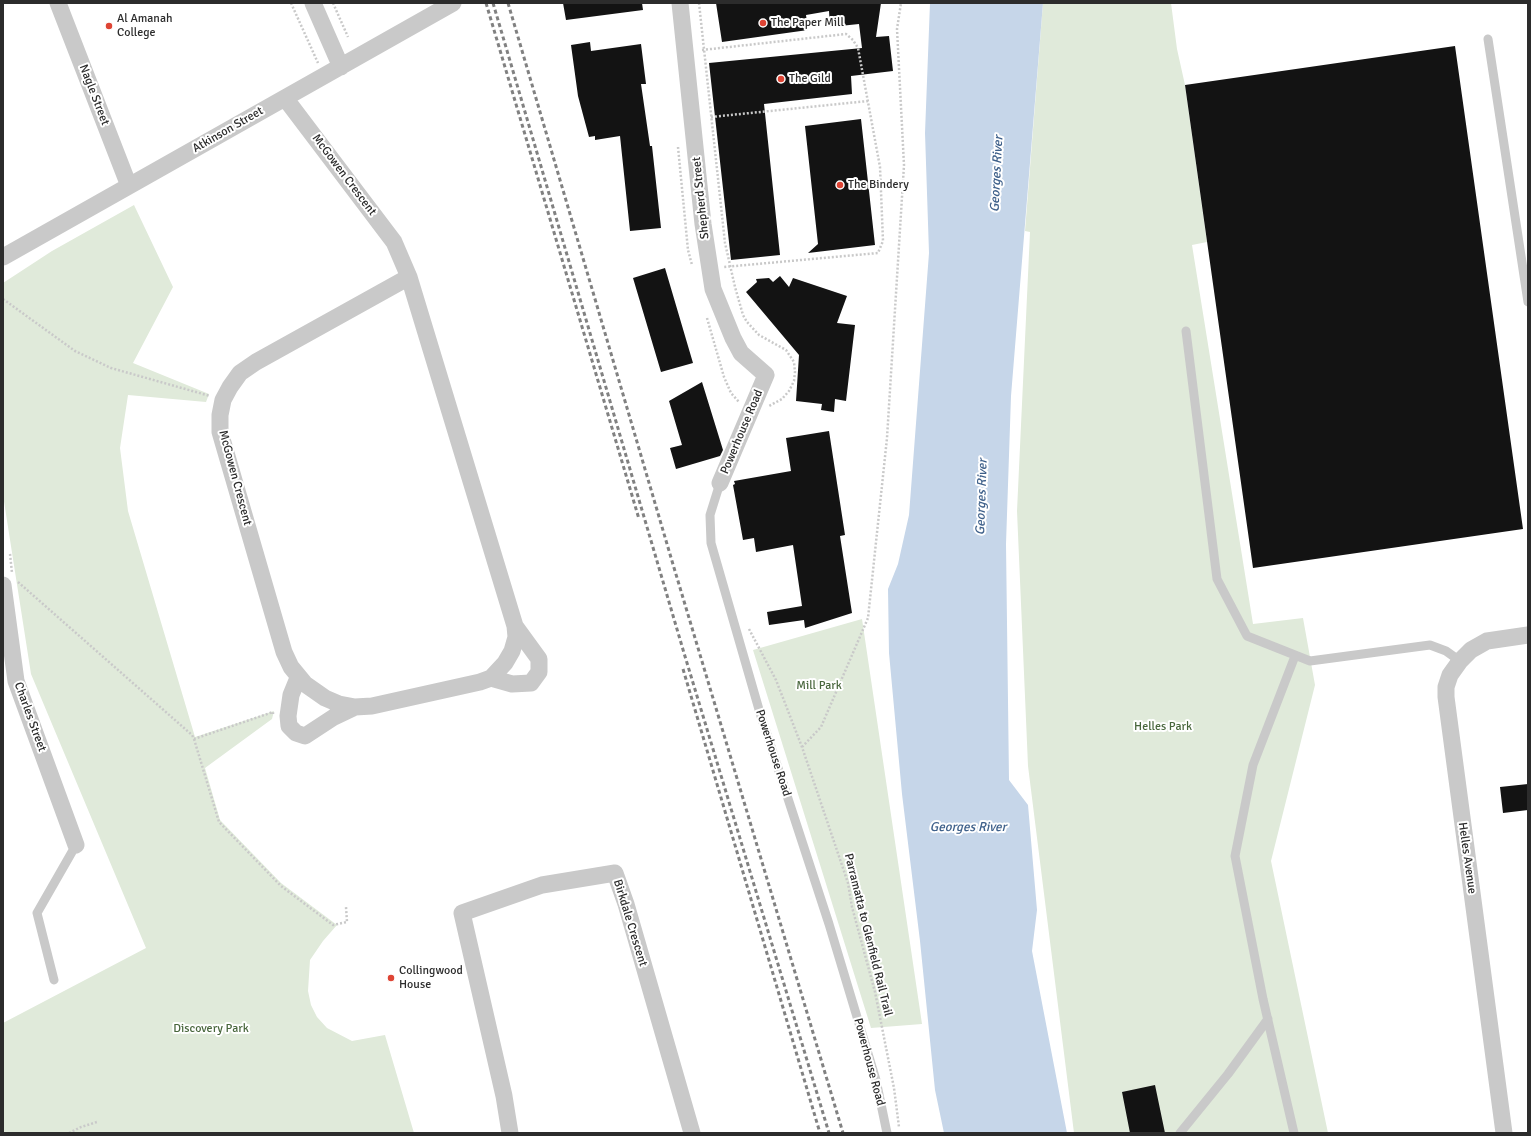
<!DOCTYPE html>
<style>
body{margin:0}
#map{position:relative;width:1531px;height:1136px;overflow:hidden;background:#fff;font-family:Signika,sans-serif}
canvas{display:block}
.frame{position:absolute;inset:0;border:4px solid #2c2c2c;pointer-events:none}
</style>
<div id="map">
<canvas width="1531" height="1136"></canvas>
<div class="frame"></div>
</div>
<script>
const ctx = document.querySelector('canvas').getContext('2d');
ctx.lineJoin = 'round';
function fill(path, color) {
  ctx.fillStyle = color;
  ctx.fill(path, 'evenodd');
}
function poly(rows) {
  const path = new Path2D();
  for (const r of rows) {
    path.moveTo(r[0], r[1]);
    for (let i = 2; i < r.length; i += 2) path.lineTo(r[i], r[i + 1]);
  }
  return path;
}
function stroke(path, color, width, dash) {
  ctx.strokeStyle = color;
  ctx.lineWidth = width;
  ctx.lineCap = dash ? 'butt' : 'round';
  ctx.setLineDash(dash || []);
  ctx.stroke(path);
}
function label(font, color, halo, rows, align = 'center') {
  ctx.font = font + ' Signika,sans-serif';
  ctx.lineWidth = 4;
  ctx.setLineDash([]);
  ctx.textBaseline = 'middle';
  ctx.strokeStyle = halo;
  ctx.fillStyle = color;
  for (const [text, x, y, turn = 0] of rows) {
    ctx.save();
    ctx.translate(x, y);
    ctx.rotate((+turn || 0) * Math.PI / 180);
    ctx.textAlign = isNaN(turn) ? turn : align;
    if (halo) ctx.strokeText(text, 0, 0);
    ctx.fillText(text, 0, 0);
    ctx.restore();
  }
}
fill(poly([
 [1043,3,1171,3,1177,49,1185,85,1207,242,1192,245,1253,624,1303,618,1315,685,1271,861,1328,1133,1074,1133,1028,766,1017,511,1030,232,1025,231],
 [134,205,173,287,133,363,209,394,206,402,128,395,120,448,128,511,195,737,274,711,272,719,205,768,220,820,281,883,337,925,323,941,310,960,308,991,311,1005,317,1017,327,1028,352,1041,385,1035,414,1133,3,1133,3,1023,146,948,31,674,3,495,3,283,52,251],
 [862,619,922,1024,871,1028,753,650]
]), '#e0eada');
fill(poly([
 [930,3,1043,3,1011,396,1006,544,1009,780,1028,805,1037,910,1032,951,1067,1133,944,1133,935,1090,920,941,902,794,889,653,888,589,898,564,909,515,929,253,925,133]
]), '#c6d6e9');
fill(poly([
 [563,3,642,3,643,10,566,20],
 [716,3,881,3,876,37,889,36,893,71,851,76,852,94,764,104,780,255,731,260,709,63,862,48,859,24,830,27,829,11,806,15,808,30,722,42],
 [590,42,591,51,641,44,646,84,641,84,650,146,652,146,661,228,630,231,620,136,595,140,595,136,589,137,578,96,571,45],
 [1455,46,1523,529,1253,568,1185,85],
 [861,119,875,245,808,253,818,244,805,126],
 [665,268,693,363,661,372,633,278],
 [780,276,789,287,793,278,847,296,837,323,855,325,846,401,835,399,834,412,821,410,822,404,796,401,799,355,746,292,757,282,756,279,769,278,773,282],
 [702,382,723,450,720,456,676,469,670,448,682,445,669,401],
 [829,431,845,535,840,536,852,613,805,628,804,620,769,625,767,612,802,606,793,545,756,552,754,538,743,540,733,485,735,484,734,481,791,471,786,438],
 [1528,784,1528,810,1503,813,1500,787],
 [1155,1085,1165,1133,1130,1133,1122,1092]
]), '#131313');
stroke(poly([
 [291,3,318,63],
 [333,3,348,37],
 [699,3,725,243,735,287,743,315,747,322,759,335,786,350,794,362,795,372,794,381,789,391,782,399,769,406],
 [702,50,846,34,853,40,858,48,880,167,883,241,878,253,724,267],
 [711,117,868,101],
 [678,147,688,250,692,265],
 [3,299,75,351,111,368,210,396],
 [707,318,724,377,731,393,739,402],
 [10,554,12,573],
 [18,582,192,735,194,739,273,712,273,714],
 [749,629,776,680,802,747,848,883,852,907,875,992,894,1088,899,1127],
 [194,739,219,822,281,886,333,925,347,922,346,907],
 [802,747,821,727,868,618,887,438,904,165,897,29,901,3],
 [69,1133,81,1127,97,1122]
]), '#c9c9c9', 2.5, [2, 2]);
stroke(poly([
 [1488,39,1528,302],
 [1186,331,1217,579,1247,636,1310,661,1430,645,1446,651,1460,661],
 [720,483,710,515,711,543,760,713,829,924,876,1080,887,1133],
 [54,980,37,913,76,845],
 [1180,1133,1228,1074,1268,1019],
 [1294,1133,1263,999,1235,856,1253,765,1295,656]
]), '#c9c9c9', 9);
stroke(poly([
 [58,3,129,186],
 [313,3,341,67],
 [680,3,703,224,713,289,733,338,741,353,766,375,720,483],
 [285,98,394,242,409,277,515,626,516,637,512,651,505,663,491,678,480,682,372,706,355,707,339,704,325,698,305,684,291,667,284,652,220,432,220,415,223,400,230,387,240,373,256,362,409,277],
 [3,257,453,3],
 [3,585,16,681,76,845],
 [298,678,291,695,288,716,289,726,296,733,305,736,334,717,355,707],
 [491,678,512,684,531,683,539,672,539,659,515,626],
 [510,1133,504,1096,462,913,542,885,615,873,626,904,692,1133],
 [1504,1133,1446,697,1446,687,1450,675,1460,661,1471,650,1487,641,1528,635]
]), '#c9c9c9', 17);
stroke(poly([
 [486,3,639,519],
 [493,3,684,653,829,1133],
 [508,3,672,561,843,1133],
 [683,669,820,1133]
]), '#818181', 3, [4, 3]);
for (const [x, y, r, color] of [
 [763,23,4,"#de4434"],
 [109,26,4,"#de4434"],
 [781,79,4,"#de4434"],
 [840,185,4,"#de4434"],
 [391,978,4,"#de4434"]
]) {
  const dot = new Path2D();
  dot.arc(x, y, r, 0, 2 * Math.PI);
  ctx.fillStyle = color;
  ctx.fill(dot);
  stroke(dot, '#fff', 1.5);
}
label('12px', '#2c2c2c', '#fff', [
 ["Al Amanah",117,19],
 ["College",117,33],
 ["The Paper Mill",771,23],
 ["The Gild",789,79],
 ["The Bindery",848,185],
 ["Collingwood",399,971],
 ["House",399,985]
], 'left');
label('12px', '#2c2c2c', '#fff', [
 ["Nagle Street",94,95,69],
 ["Atkinson Street",228,130,-30],
 ["McGowen Crescent",344,175,53],
 ["Shepherd Street",701,198,-96],
 ["Powerhouse Road",742,432,-67],
 ["McGowen Crescent",235,478,75],
 ["Charles Street",30,717,70],
 ["Powerhouse Road",773,753,72],
 ["Helles Avenue",1467,858,82],
 ["Birkdale Crescent",630,923,73],
 ["Parramatta to Glenfield Rail Trail",868,935,76],
 ["Powerhouse Road",869,1062,75]
]);
label('12px', '#48663c', '#fff', [
 ["Mill Park",819,686],
 ["Helles Park",1163,727],
 ["Discovery Park",211,1029]
]);
label('italic 13px', '#3e608a', '#fff', [
 ["Georges River",997,174,-87],
 ["Georges River",982,497,-88],
 ["Georges River",968,828]
]);
</script>
